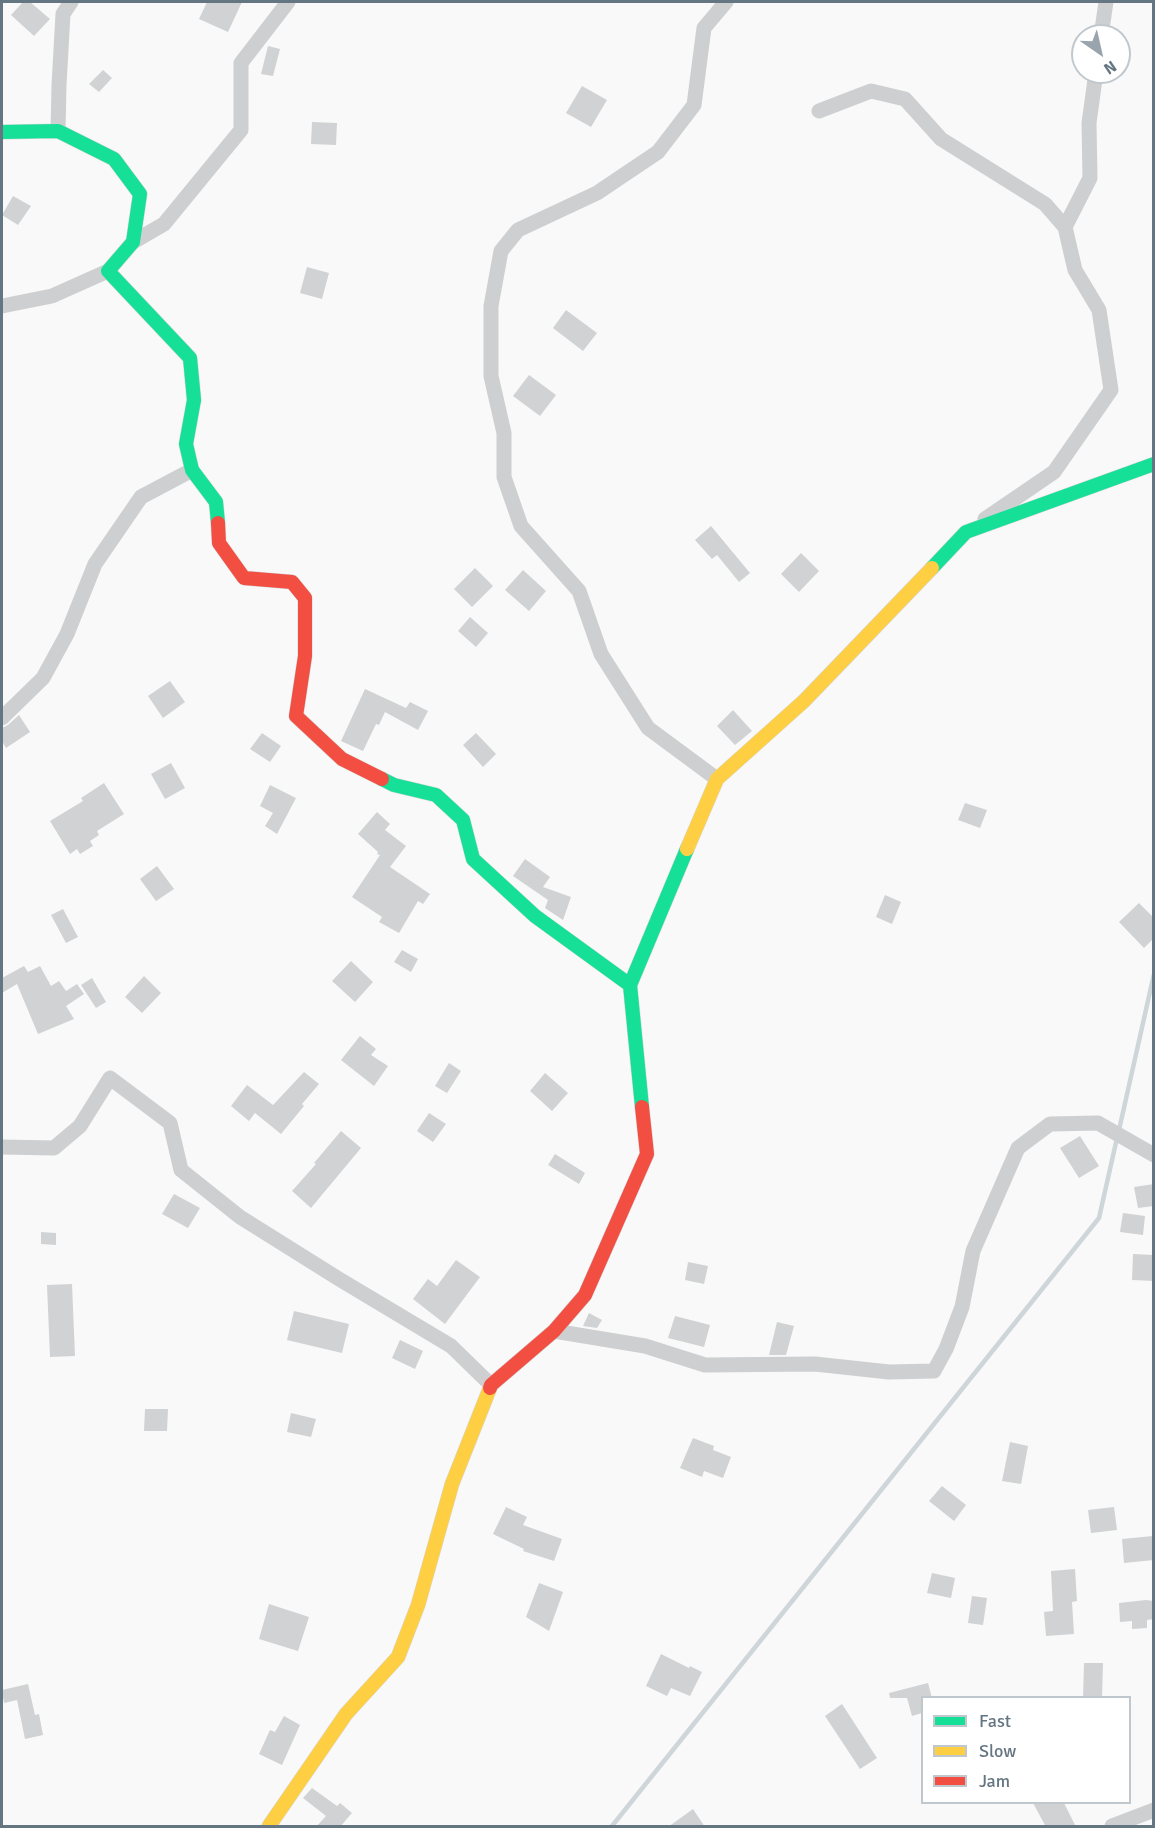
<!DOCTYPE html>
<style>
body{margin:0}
#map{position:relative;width:1155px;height:1828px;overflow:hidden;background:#f9f9f9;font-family:Signika,sans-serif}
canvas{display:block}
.frame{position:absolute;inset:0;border:3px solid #657683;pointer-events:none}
.legend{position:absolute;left:921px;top:1696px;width:210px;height:108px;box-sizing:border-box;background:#fff;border:2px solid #c1c8cd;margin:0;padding:8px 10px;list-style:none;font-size:18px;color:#657683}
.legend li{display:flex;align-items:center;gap:12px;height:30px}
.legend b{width:30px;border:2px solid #c1c8cd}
.north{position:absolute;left:1071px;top:24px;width:60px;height:60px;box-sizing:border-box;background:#fff;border:2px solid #c1c8cd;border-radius:50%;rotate:146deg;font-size:16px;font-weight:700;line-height:24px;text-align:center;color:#657683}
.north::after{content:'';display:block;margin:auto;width:21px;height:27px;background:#99a4ac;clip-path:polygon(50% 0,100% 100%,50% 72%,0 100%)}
</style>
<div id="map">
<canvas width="1155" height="1828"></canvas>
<div class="frame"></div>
<ul class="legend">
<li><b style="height:8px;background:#16e098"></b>Fast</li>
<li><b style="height:8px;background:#ffcf43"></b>Slow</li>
<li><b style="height:8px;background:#f24e42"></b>Jam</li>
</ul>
<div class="north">N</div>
</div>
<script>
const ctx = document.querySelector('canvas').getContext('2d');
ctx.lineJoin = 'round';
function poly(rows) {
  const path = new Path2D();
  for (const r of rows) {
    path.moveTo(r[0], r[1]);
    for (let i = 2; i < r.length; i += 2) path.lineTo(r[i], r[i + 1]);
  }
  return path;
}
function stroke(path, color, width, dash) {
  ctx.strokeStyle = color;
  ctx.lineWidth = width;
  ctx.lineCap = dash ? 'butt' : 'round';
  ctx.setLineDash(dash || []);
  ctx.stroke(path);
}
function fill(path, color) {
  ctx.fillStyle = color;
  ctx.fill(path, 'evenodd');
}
stroke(poly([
 [1119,1130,1154,974],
 [612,1826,1099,1218,1117,1138]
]), '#ced6d9', 4.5);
fill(poly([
 [23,2,30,2,50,19,34,36,11,15],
 [207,2,242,2,228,32,199,19],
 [268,46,280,49,273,76,261,74],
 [103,70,112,78,99,92,89,84],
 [582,86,607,100,591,127,566,113],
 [312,122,337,123,336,145,311,144],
 [13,196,31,206,18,225,2,215],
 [307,267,329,273,322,299,300,293],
 [566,310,597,333,583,351,553,328],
 [529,375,556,395,540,416,513,396],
 [711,526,750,573,739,582,717,555,712,559,695,540],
 [801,553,819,571,799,592,781,574],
 [475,568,493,586,472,607,454,589],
 [523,570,546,591,529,611,505,590],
 [470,617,488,633,476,647,458,631],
 [170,681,185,702,163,718,148,696],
 [365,689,406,708,410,702,428,711,418,730,385,712,379,725,376,724,363,751,341,741],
 [733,710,752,731,735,745,717,726],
 [19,715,30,732,6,748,2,741,2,728,8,725],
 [262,733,281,746,270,762,250,749],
 [476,733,496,754,483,767,463,745],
 [171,763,185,788,165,799,151,774],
 [104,783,124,814,97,831,99,835,90,841,93,846,80,854,77,849,70,854,50,821,83,801,81,798],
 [270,785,296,798,277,834,265,826,273,813,260,806],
 [965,803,987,810,980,828,958,820],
 [377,812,390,824,385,830,406,846,390,867,430,894,423,904,418,901,399,933,379,922,382,917,352,897,380,855,377,854,378,852,358,834],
 [525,859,550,877,543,887,571,897,563,920,545,908,548,900,513,876],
 [157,866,174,889,156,901,140,879],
 [885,895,901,902,892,924,876,917],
 [1139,903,1154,918,1154,938,1144,948,1119,922],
 [63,909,78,937,66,943,51,915],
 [402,950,418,959,411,972,394,962],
 [351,961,373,982,355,1002,332,981],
 [24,966,28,972,40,966,51,986,59,981,66,991,77,984,84,994,66,1006,74,1019,38,1034,17,984,2,993,2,978],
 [144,976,161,993,142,1013,125,997],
 [92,978,106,1002,96,1008,81,985],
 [360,1036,376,1049,371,1055,388,1066,374,1086,341,1060],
 [449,1063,461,1071,447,1093,435,1086],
 [304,1072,319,1084,302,1104,304,1106,281,1134,255,1113,249,1121,231,1106,247,1085,273,1105],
 [545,1073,568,1093,552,1111,530,1091],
 [429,1113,446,1124,433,1142,417,1131],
 [341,1131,361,1148,311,1208,292,1191,316,1164,314,1163],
 [1080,1136,1099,1166,1079,1178,1060,1148],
 [555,1154,585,1173,579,1184,548,1165],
 [1154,1184,1154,1206,1138,1208,1134,1187],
 [174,1194,200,1208,188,1228,162,1214],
 [1123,1213,1145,1216,1143,1235,1120,1232],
 [41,1232,56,1233,56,1245,41,1244],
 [1133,1254,1154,1255,1154,1281,1132,1280],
 [456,1260,480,1277,445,1324,413,1299,428,1279,437,1286],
 [688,1262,708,1266,704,1284,685,1280],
 [72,1284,75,1356,50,1357,47,1285],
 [294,1311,349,1324,342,1353,287,1340],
 [589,1313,602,1320,597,1328,583,1326],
 [675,1316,710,1325,704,1347,668,1338],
 [777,1322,794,1326,786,1355,769,1355],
 [400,1340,423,1351,415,1369,392,1358],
 [145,1409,168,1409,167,1431,144,1431],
 [291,1413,316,1419,311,1437,287,1432],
 [693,1438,714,1446,713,1450,731,1457,723,1478,704,1471,702,1477,680,1468],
 [1010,1442,1028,1446,1021,1484,1002,1481],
 [942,1486,966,1505,954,1521,929,1501],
 [506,1507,527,1517,523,1525,562,1539,554,1561,523,1551,524,1549,493,1534],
 [1114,1507,1117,1530,1091,1533,1088,1510],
 [1153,1536,1154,1560,1124,1563,1122,1539],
 [1075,1569,1077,1601,1072,1602,1074,1634,1046,1636,1044,1612,1053,1611,1051,1571],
 [932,1573,955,1578,951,1598,927,1593],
 [539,1583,563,1592,549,1631,526,1617],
 [972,1596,987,1598,983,1625,968,1623],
 [1146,1600,1154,1601,1154,1619,1147,1620,1147,1628,1132,1629,1132,1621,1120,1622,1119,1603],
 [269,1604,309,1617,298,1651,259,1639],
 [661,1654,689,1668,690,1666,702,1672,690,1696,671,1688,667,1696,646,1686],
 [1084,1663,1103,1663,1102,1698,1083,1698],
 [928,1683,932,1698,922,1698,922,1713,912,1716,907,1698,890,1698,889,1693],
 [28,1684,35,1715,39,1714,43,1735,25,1739,17,1700,4,1703,2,1690],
 [842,1704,877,1758,860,1769,825,1716],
 [284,1716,300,1725,282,1765,259,1754,270,1730,275,1732],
 [312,1788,337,1806,340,1803,352,1813,340,1827,316,1827,326,1816,303,1798],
 [1033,1803,1064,1803,1076,1827,1046,1827],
 [693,1809,705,1827,668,1827]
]), '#d0d2d3');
const fast = poly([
 [2,132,58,131,114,159,140,194,133,242,108,271,190,358,194,400,186,444,192,470,216,502,218,523],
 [932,568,966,532,1154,464],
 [382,779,394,785,436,795,463,820,473,859,535,916,630,985],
 [642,1107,630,985,687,849]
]);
const slow = poly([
 [687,849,717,779,804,701,932,568],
 [269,1826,346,1714,398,1657,418,1605,452,1484,490,1388]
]);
const jam = poly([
 [218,523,219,543,244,578,292,582,305,598,305,656,296,716,342,759,382,779],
 [490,1388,491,1385,554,1331,585,1295,647,1154,642,1107]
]);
stroke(fast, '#d5d6d7', 15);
stroke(slow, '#d5d6d7', 15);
stroke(jam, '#d5d6d7', 15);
stroke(poly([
 [1101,36,1106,2],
 [819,111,871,91,905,99,941,139,1045,204,1065,227],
 [58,131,59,85,63,14,71,2],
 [133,242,164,224,241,130,241,63,288,2],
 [2,306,52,296,108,271],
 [985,519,1054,472,1111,390,1099,310,1075,270,1065,227,1090,178,1089,123,1096,72],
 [2,718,43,678,67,634,95,564,141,497,192,470],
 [717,779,648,728,601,654,579,591,521,526,504,477,504,433,491,376,491,306,501,251,518,230,597,193,658,152,694,105,704,28,726,2],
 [2,1147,54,1148,80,1126,110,1078,170,1123,181,1170,240,1217,339,1279,451,1346,491,1385],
 [554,1331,645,1346,705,1365,815,1364,889,1372,934,1371,946,1349,962,1307,973,1251,1018,1148,1050,1124,1098,1123,1154,1155],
 [1112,1826,1154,1810]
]), '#cecfd0', 15);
stroke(fast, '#16e098', 14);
stroke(slow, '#ffcf43', 14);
stroke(jam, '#f24e42', 14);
</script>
